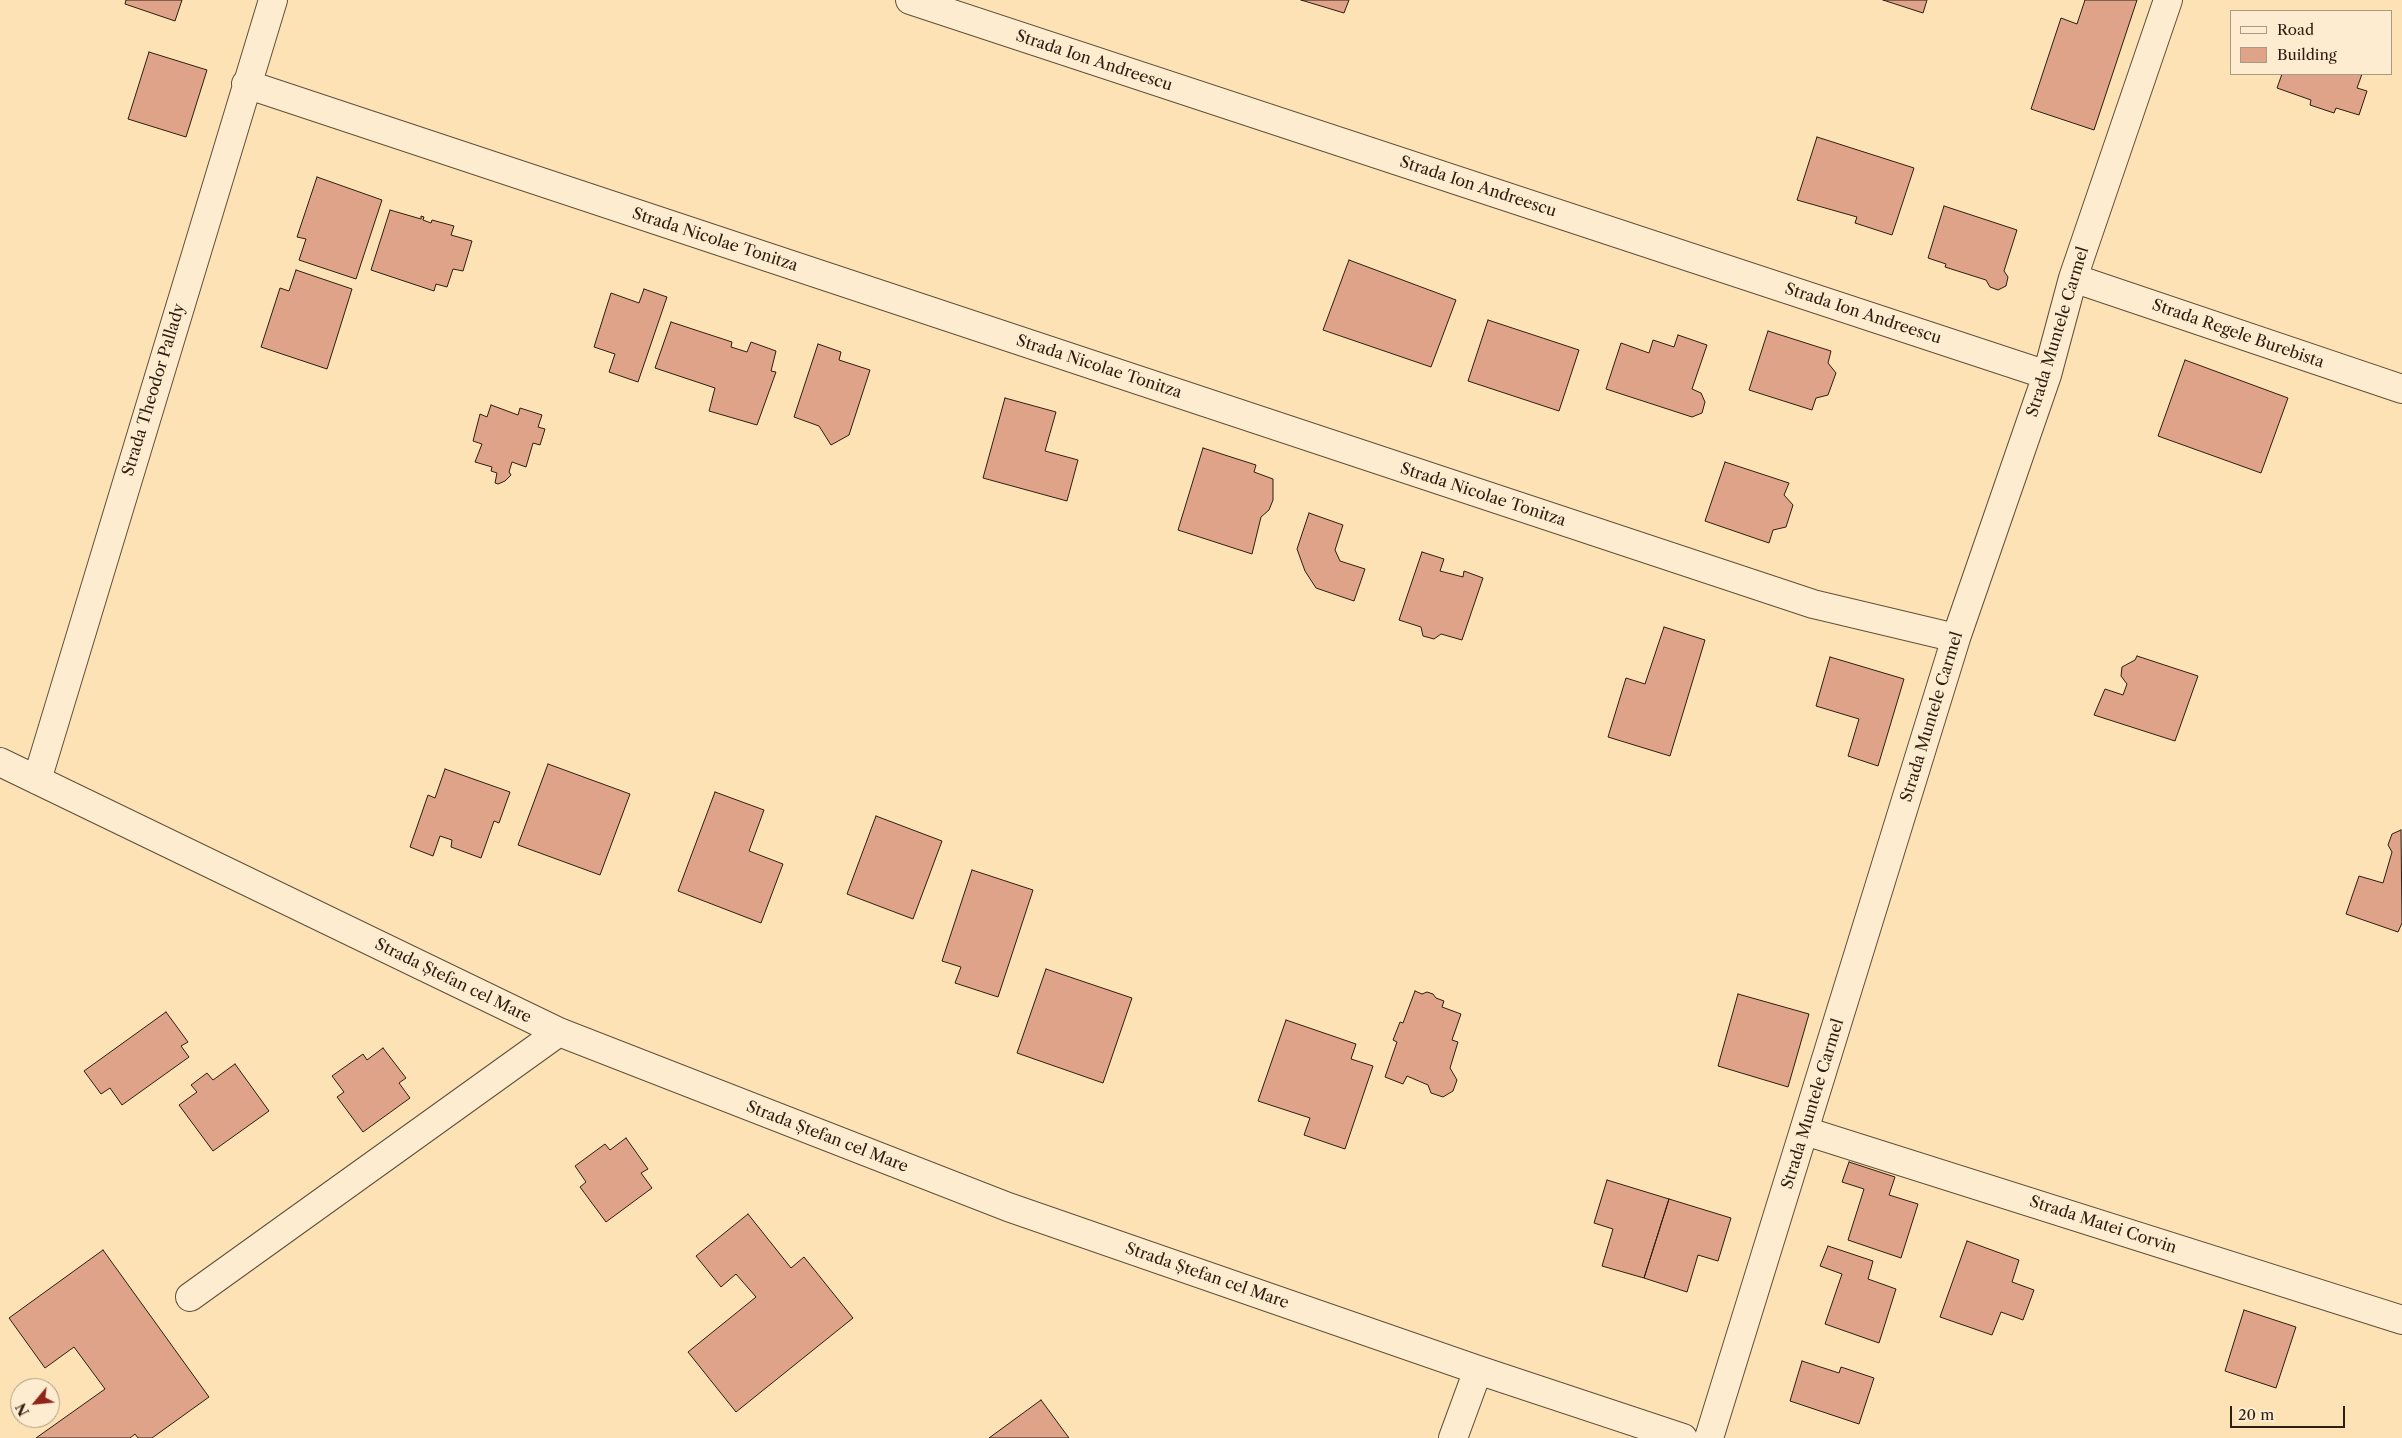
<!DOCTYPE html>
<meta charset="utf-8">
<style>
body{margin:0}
#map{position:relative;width:2402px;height:1438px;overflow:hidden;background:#fce2b5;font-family:"Libre Caslon Text",serif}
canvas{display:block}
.legend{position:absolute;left:2230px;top:10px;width:162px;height:65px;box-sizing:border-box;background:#fdeccf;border:1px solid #a99a83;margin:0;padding:6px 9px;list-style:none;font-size:15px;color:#2c1e10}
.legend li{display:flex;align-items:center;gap:10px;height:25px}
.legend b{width:25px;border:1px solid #a99a83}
.north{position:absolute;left:10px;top:1378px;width:50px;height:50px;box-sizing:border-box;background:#fdeccf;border:1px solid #a99a83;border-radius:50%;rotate:242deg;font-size:14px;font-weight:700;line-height:20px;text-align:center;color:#2c1e10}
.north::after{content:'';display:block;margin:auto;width:18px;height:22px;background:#8f2418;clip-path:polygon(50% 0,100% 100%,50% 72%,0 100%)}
.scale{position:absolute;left:2230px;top:1406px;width:115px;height:22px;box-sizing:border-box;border:2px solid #2c1e10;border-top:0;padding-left:6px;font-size:15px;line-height:18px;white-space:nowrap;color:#2c1e10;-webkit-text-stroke:4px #fdeccf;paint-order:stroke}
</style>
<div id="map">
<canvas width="2402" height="1438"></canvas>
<ul class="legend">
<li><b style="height:6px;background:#fdeccf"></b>Road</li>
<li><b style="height:14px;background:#dfa389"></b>Building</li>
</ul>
<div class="north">N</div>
<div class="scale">20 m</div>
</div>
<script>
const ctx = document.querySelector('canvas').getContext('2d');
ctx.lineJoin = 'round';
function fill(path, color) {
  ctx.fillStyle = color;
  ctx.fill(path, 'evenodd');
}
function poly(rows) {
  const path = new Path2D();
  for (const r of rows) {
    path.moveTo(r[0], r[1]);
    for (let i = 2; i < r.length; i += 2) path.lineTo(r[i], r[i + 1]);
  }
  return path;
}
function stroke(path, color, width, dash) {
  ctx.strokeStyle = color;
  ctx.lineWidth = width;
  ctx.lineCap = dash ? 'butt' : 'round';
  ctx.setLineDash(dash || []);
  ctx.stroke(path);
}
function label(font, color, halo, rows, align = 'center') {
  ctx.font = font + ' "Libre Caslon Text",serif';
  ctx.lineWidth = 4;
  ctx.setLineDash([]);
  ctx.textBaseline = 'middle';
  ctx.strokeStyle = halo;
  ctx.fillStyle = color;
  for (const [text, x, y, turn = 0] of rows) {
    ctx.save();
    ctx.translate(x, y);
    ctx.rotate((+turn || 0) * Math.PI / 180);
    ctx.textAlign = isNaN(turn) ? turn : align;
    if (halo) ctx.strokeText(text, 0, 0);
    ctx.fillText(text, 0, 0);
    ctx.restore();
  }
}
const building = poly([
 [126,0,182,0,175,21,125,4,126,0],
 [1301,0,1349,0,1344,13,1301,0],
 [1883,0,1927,0,1923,13,1883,0],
 [2085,0,2137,0,2094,130,2031,109,2061,18,2077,24,2085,0],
 [149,52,207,70,186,137,128,119,149,52],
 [2282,74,2362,74,2357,88,2367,91,2359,115,2336,108,2334,113,2310,105,2311,100,2277,88,2282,74],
 [1817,137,1914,168,1892,235,1855,223,1857,217,1797,200,1817,137],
 [317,177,382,200,356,279,299,260,306,239,297,237,317,177],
 [1944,206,2017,230,2004,271,2008,277,2006,286,1998,290,1990,287,1986,280,1945,267,1946,264,1928,258,1944,206],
 [390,210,421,219,421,216,424,217,423,220,431,223,432,220,454,226,451,235,472,241,463,271,453,269,447,287,436,284,434,291,371,270,390,210],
 [1349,260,1456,300,1431,367,1323,330,1349,260],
 [296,270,352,289,327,369,261,347,280,288,289,291,296,270],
 [644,289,667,297,638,382,609,372,615,354,594,347,611,293,639,303,644,289],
 [1488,320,1579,350,1559,411,1468,381,1488,320],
 [671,322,732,342,731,347,747,352,751,342,776,351,771,371,776,372,757,425,709,411,715,388,655,368,671,322],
 [1768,331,1831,351,1828,363,1836,373,1828,395,1816,398,1812,410,1749,390,1768,331],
 [1678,335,1707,345,1692,389,1701,393,1705,402,1702,413,1692,417,1606,389,1621,343,1649,353,1653,340,1674,347,1678,335],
 [818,344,841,352,839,360,870,370,849,435,831,445,819,426,794,417,818,344],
 [2185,360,2288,398,2261,473,2158,436,2185,360],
 [1005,398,1056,412,1045,451,1078,460,1067,501,983,478,1005,398],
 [491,405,518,415,520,408,542,415,538,427,545,429,540,445,533,443,526,467,512,462,509,472,511,475,505,481,498,484,495,483,497,473,491,471,492,467,475,462,482,444,473,441,480,414,487,417,491,405],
 [1203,448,1256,465,1254,472,1273,479,1273,500,1269,510,1261,517,1252,554,1178,530,1203,448],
 [1725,462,1789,483,1784,495,1793,505,1786,527,1773,530,1769,543,1705,521,1725,462],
 [1309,513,1343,525,1335,550,1340,561,1365,569,1354,601,1316,588,1305,571,1297,549,1309,513],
 [1422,552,1444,559,1440,571,1463,577,1464,571,1483,578,1462,640,1441,634,1434,639,1423,636,1421,627,1399,620,1422,552],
 [1664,627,1705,640,1670,756,1608,737,1626,678,1645,684,1664,627],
 [2137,656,2198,676,2175,741,2094,715,2105,689,2123,695,2127,684,2121,676,2122,667,2135,660,2137,656],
 [1830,657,1904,679,1878,766,1848,756,1859,719,1816,706,1830,657],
 [548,764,630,794,600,875,518,845,548,764],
 [445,769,510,792,499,823,494,821,481,858,451,847,452,840,440,836,433,856,410,847,428,795,435,798,445,769],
 [715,792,764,810,749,851,783,864,761,923,678,891,715,792],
 [876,816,942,841,913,919,847,894,876,816],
 [2401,830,2402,923,2398,932,2346,914,2359,876,2383,883,2392,852,2388,845,2392,834,2401,830],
 [972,870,1033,890,998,997,955,983,961,967,942,961,972,870],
 [1046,969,1132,998,1103,1083,1017,1053,1046,969],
 [1415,991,1422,994,1427,992,1433,994,1436,998,1444,1001,1442,1007,1461,1014,1452,1040,1458,1042,1450,1068,1457,1080,1453,1091,1443,1097,1431,1093,1428,1085,1407,1076,1403,1084,1385,1077,1397,1042,1393,1040,1400,1022,1403,1023,1415,991],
 [1738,994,1809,1014,1788,1087,1718,1066,1738,994],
 [166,1012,188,1042,181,1046,189,1057,122,1105,110,1088,101,1094,84,1071,166,1012],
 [1286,1020,1356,1044,1351,1059,1373,1066,1345,1149,1304,1135,1310,1118,1258,1101,1286,1020],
 [383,1048,406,1078,399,1083,410,1098,363,1132,337,1097,344,1092,332,1076,363,1054,367,1060,383,1048],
 [235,1064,269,1111,213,1151,179,1105,197,1092,191,1085,207,1073,213,1080,235,1064],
 [626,1138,648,1169,641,1173,652,1188,606,1222,580,1187,586,1182,575,1166,605,1144,610,1150,626,1138],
 [1849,1162,1895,1177,1889,1195,1918,1204,1901,1258,1848,1240,1864,1189,1842,1182,1849,1162],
 [1607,1180,1669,1199,1644,1278,1602,1266,1613,1229,1594,1223,1607,1180],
 [1669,1199,1731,1218,1718,1261,1698,1255,1687,1292,1644,1278,1669,1199],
 [748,1214,791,1268,804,1257,853,1318,736,1412,688,1352,756,1297,736,1274,721,1287,696,1256,748,1214],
 [1967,1241,2019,1260,2012,1282,2034,1290,2023,1320,2001,1312,1992,1335,1940,1317,1967,1241],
 [1828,1246,1873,1261,1868,1279,1896,1289,1879,1343,1825,1324,1842,1274,1820,1266,1828,1246],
 [103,1250,209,1397,152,1438,138,1438,135,1434,130,1438,36,1438,105,1389,74,1347,45,1368,9,1318,103,1250],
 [2244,1310,2296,1327,2276,1388,2225,1371,2244,1310],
 [1802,1361,1839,1373,1841,1367,1874,1378,1859,1424,1790,1401,1802,1361],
 [1041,1400,1069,1438,989,1438,1041,1400]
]);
fill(building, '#dfa389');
stroke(building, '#2c1e10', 1);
const minor = poly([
 [910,0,2047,375],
 [246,84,1813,604,1956,638],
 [2073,278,2402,389],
 [0,762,559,1032,1008,1207,1478,1370,1683,1438],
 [37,780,273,0],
 [1805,1131,2402,1320],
 [190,1297,559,1032],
 [1453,1438,1478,1370],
 [1709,1438,1956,638,2047,375,2073,278,2168,0]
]);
stroke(minor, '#604f39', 30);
stroke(minor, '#fdeccf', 28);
label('16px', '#2c1e10', '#fdeccf', [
 ["Strada Ion Andreescu",1094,61,18],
 ["Strada Ion Andreescu",1478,187,18],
 ["Strada Nicolae Tonitza",715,240,18],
 ["Strada Ion Andreescu",1863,314,18],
 ["Strada Muntele Carmel",2058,332,-73],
 ["Strada Regele Burebista",2238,334,19],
 ["Strada Nicolae Tonitza",1099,367,18],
 ["Strada Theodor Pallady",154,390,-73],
 ["Strada Nicolae Tonitza",1483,495,18],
 ["Strada Muntele Carmel",1932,717,-73],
 ["Strada Ștefan cel Mare",453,981,26],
 ["Strada Muntele Carmel",1813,1104,-73],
 ["Strada Ștefan cel Mare",827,1137,21],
 ["Strada Matei Corvin",2103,1225,18],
 ["Strada Ștefan cel Mare",1207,1276,19]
]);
</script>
